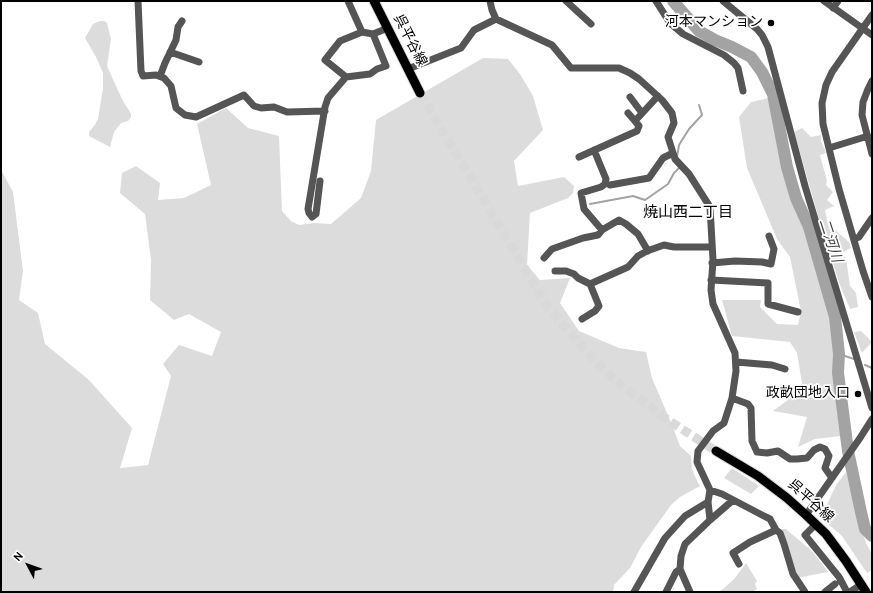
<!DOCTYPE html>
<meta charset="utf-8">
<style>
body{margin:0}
#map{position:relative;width:873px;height:593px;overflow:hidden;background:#fff;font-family:Overpass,sans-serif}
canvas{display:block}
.frame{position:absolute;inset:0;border:2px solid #000;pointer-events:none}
.north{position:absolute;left:8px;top:545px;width:40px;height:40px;-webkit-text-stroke:3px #fff;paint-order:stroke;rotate:311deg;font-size:11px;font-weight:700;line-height:16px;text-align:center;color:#000}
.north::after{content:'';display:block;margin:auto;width:14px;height:18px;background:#000;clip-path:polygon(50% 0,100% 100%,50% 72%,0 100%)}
</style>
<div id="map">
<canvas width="873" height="593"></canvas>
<div class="frame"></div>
<div class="north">N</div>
</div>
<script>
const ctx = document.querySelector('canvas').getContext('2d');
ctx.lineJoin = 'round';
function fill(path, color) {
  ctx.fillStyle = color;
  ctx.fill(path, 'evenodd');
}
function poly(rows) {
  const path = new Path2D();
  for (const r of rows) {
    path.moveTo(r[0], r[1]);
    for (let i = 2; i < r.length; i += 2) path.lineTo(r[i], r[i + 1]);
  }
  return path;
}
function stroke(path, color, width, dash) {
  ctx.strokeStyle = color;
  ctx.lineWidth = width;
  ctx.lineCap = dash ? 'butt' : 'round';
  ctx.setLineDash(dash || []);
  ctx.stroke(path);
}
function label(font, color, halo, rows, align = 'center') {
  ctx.font = font + ' Overpass,"Noto Sans JP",sans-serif';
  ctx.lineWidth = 3.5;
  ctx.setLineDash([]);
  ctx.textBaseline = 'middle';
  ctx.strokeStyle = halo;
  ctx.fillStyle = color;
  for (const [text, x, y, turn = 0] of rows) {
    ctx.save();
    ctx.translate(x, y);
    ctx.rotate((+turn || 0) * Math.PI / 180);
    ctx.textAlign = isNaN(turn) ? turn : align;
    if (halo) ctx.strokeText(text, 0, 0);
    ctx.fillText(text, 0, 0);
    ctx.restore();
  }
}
fill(poly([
 [100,21,104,21,107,23,111,39,107,66,122,99,131,114,131,117,128,121,121,123,114,132,110,147,89,136,89,132,94,126,98,119,103,88,103,73,96,57,85,38,93,24],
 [483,58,508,59,520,74,533,96,543,130,514,161,518,186,564,177,574,186,573,193,568,198,530,213,527,265,540,280,570,278,560,303,579,331,619,348,646,352,652,378,673,427,680,446,691,456,692,469,697,481,700,486,680,497,671,505,641,547,630,568,614,585,613,592,1,592,1,170,13,192,23,271,19,300,38,313,45,344,89,380,132,428,120,468,148,465,171,376,163,364,179,345,212,356,221,332,189,314,174,320,150,300,151,260,145,214,120,193,122,173,136,166,160,183,158,200,184,198,211,185,197,124,226,108,248,128,279,136,282,211,291,221,299,225,314,223,331,224,361,198,371,171,376,120],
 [769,98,789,193,809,242,834,320,841,436,815,439,798,447,807,417,773,411,803,389,797,353,790,342,732,336,722,300,761,300,760,307,777,324,798,325,801,311,790,257,777,239,747,168,739,117,751,102],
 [802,128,811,137,821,135,821,141,826,153,820,155,827,181,826,185,833,192,827,200,834,206,825,210,829,229,834,229,849,242,851,248,841,253,846,258,850,286,856,293,858,307,850,309,840,285,824,236,794,132],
 [861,331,872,342,862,353,854,332],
 [732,468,759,486,751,494,724,478],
 [846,472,858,518,866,543,872,554,872,570,867,573,842,536,827,523,826,507,836,485],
 [782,529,786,529,813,552,828,572,797,578,783,537],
 [746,563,757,581,755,584,757,589,752,592,714,592,722,590,735,578]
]), '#dcdcdc');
stroke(poly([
 [677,157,679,145,689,129,702,115,699,105],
 [590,204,633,196,645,200,668,184,674,173,679,168],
 [839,354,854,359],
 [865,365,872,368]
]), '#a3a3a3', 2);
stroke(poly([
 [673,1,699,31,715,40,732,47,751,57,762,72,773,94,787,167,796,198,809,227,835,317,839,354,838,373,848,451,861,512,865,529,872,536]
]), '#a3a3a3', 12);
stroke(poly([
 [420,93,547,306,587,353,622,386,665,418,716,451]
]), '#d9d9d9', 9, [9, 4.5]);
const major = poly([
 [374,1,420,93],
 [716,451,758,476,787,498,806,515,826,534,846,561,866,592]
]);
stroke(major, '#dbdbdb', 11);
stroke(poly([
 [138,1,141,71,143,76,156,75,164,78,171,86,176,108,185,115,196,117,244,95,254,106,261,108,274,107,287,112,325,111],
 [490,1,492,10,496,19,552,45,571,68,619,68,630,73,639,79,662,100,672,113,674,123,668,137,675,159,689,174,710,207,713,260,711,290,713,304,735,353,736,371,732,398,724,423,713,431,698,451,697,462,710,490,708,502,710,520,685,544,681,556,680,569,690,592],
 [566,1,591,24],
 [656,1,670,23,683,34,724,55,734,63,738,68,743,91],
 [723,1,757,29,762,35,768,47,805,186,872,408],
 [824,1,872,35],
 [833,8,838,1],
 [872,15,832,72,826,85,822,103,823,124,839,189,863,271,872,297],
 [373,34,388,28],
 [170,52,199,62],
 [408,69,461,48,474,30,496,19],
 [160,76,165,63,176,40,178,27,182,21],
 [346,77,370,74,377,69,386,66,373,34,362,32],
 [872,81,868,89,863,102,862,115,872,154],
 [630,97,642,113],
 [628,113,635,121],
 [829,148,868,136],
 [594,150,606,179,605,184,601,187,581,193,584,209,602,230],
 [579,157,637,131,639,126,635,121,658,96],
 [320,181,316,214,312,217,309,213,308,209,325,107,328,98,346,77,325,60,340,41,362,32,348,1],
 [610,185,649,178,663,158,673,153],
 [854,239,859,237,872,218],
 [544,258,552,249,583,238,598,235,602,230,619,220,626,224,638,234,648,251],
 [712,263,735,261,762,262,771,264,774,249,769,236],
 [555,271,566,271,574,274,578,278,590,284],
 [711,280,768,283,768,304,798,312],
 [582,319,595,311,599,306,590,284,628,267,638,256,647,251,664,245,674,247,712,247],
 [736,362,772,365,785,369],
 [732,398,748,404,751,408,752,441,757,452,767,453,778,451,790,459,797,459,807,458,814,450,820,447,825,449,829,456,825,468,832,478],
 [710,490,722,494,762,515,770,519,776,530,750,542,733,553,739,564],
 [806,515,860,438,872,419],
 [710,520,732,501],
 [816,524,805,535,839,577,847,592],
 [776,530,780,533,784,544,793,574,805,592],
 [634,592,665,538,685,516,708,502],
 [666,592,676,572,680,569],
 [825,592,835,584],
 [850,592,862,584]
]), '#555', 7);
stroke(major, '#000', 9);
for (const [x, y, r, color] of [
 [771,23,4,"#000"],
 [858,394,4,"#000"]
]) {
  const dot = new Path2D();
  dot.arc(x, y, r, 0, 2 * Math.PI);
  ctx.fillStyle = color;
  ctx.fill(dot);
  stroke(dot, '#fff', 1.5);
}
label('14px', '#000', '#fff', [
 ["河本マンション",763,23],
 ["政畝団地入口",850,394]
], 'right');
label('14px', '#000', '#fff', [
 ["呉平谷線",409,41,63],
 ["呉平谷線",810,502,42]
]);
label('15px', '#000', '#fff', [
 ["焼山西二丁目",688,214]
]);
label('italic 15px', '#444', '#fff', [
 ["二河川",829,241,72]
]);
</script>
